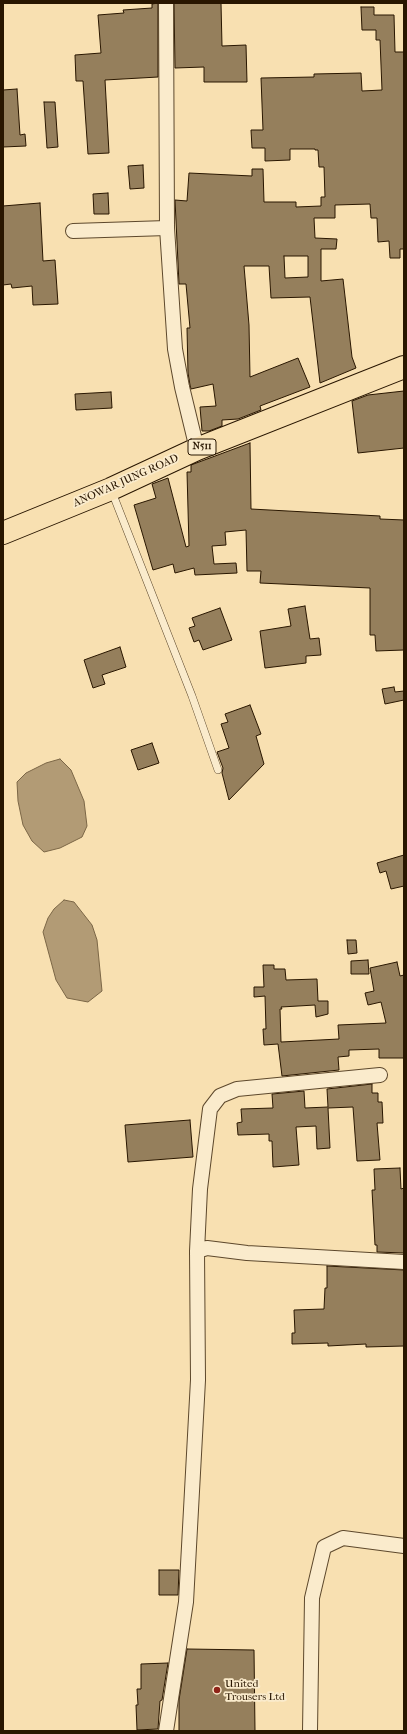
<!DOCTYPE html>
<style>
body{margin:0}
#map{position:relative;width:407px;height:1734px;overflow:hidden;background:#f8e0b1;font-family:"IM FELL French Canon",serif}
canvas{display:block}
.frame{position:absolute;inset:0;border:4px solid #291600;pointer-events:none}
</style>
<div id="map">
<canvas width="407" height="1734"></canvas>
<div class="frame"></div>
</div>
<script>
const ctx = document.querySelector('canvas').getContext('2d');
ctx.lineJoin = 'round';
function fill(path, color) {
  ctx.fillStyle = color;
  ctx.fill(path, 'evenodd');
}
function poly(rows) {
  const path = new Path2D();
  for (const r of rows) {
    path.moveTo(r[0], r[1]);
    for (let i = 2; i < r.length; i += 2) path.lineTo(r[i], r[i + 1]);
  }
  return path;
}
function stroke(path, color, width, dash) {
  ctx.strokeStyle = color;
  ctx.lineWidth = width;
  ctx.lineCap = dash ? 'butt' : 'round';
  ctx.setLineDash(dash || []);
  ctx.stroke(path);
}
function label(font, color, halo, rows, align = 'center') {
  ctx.font = font + ' "IM FELL French Canon",serif';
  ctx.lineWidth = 3.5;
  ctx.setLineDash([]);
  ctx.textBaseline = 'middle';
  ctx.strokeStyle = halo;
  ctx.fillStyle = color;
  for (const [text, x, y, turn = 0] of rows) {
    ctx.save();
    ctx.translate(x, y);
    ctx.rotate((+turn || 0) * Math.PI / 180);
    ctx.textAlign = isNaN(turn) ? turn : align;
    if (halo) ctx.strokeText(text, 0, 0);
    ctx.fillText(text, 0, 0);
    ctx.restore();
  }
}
const water = poly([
 [60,759,71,770,84,801,87,826,82,837,60,848,44,852,32,841,23,825,18,801,17,782,26,773,46,763,60,759],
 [64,900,74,902,92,925,97,940,102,991,88,1002,67,998,56,980,43,932,48,918,54,909,64,900]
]);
fill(water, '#b29b75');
stroke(water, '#7b6646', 1);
const building = poly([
 [158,3,158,77,105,80,109,153,88,154,83,81,76,81,75,55,101,53,98,15,124,13,123,10,152,8,152,4,158,3],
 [174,3,221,3,222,46,246,45,247,82,204,82,204,67,175,68,174,3],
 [361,7,374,7,374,15,394,15,395,52,404,52,404,249,400,249,400,258,390,258,389,241,378,242,377,218,371,218,370,204,335,205,335,218,314,218,315,238,337,239,336,249,321,249,321,281,343,279,352,357,356,368,320,383,310,297,271,298,269,266,244,266,249,325,250,377,298,358,310,387,260,406,261,410,238,419,222,420,222,426,209,431,202,431,200,407,216,406,213,384,191,389,190,385,188,373,187,328,190,328,186,284,179,284,175,200,187,201,189,173,252,176,252,169,263,169,264,202,296,202,296,207,321,206,321,197,325,197,324,167,319,167,318,150,315,150,315,149,290,149,290,160,265,161,265,148,252,148,251,130,263,130,261,78,314,77,314,74,361,73,362,91,382,90,380,40,376,40,376,30,362,30,361,7],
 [284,256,308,256,308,277,285,278,284,256],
 [17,89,20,135,25,134,26,146,3,147,3,90,17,89],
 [44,102,55,102,58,147,47,148,44,102],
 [143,165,144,188,130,189,128,166,143,165],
 [108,193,109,214,94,214,93,194,108,193],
 [40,203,43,261,55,260,58,304,33,305,32,286,12,288,11,284,3,285,3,206,40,203],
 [404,391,404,448,358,453,352,401,368,395,404,391],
 [111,392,112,408,76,410,75,394,111,392],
 [250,443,251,509,380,516,380,519,404,520,404,650,376,651,375,635,370,635,370,588,260,583,261,571,247,571,246,530,225,532,226,545,212,546,214,564,236,563,237,573,195,575,194,568,175,573,173,564,153,570,134,505,156,498,152,484,168,478,186,547,189,546,187,472,191,472,191,465,250,443],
 [305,606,310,639,319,638,321,655,306,656,306,663,265,668,260,631,291,626,288,609,305,606],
 [220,608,232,640,203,650,199,640,194,642,189,628,195,626,192,618,220,608],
 [120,647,126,667,102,675,105,684,93,688,84,660,120,647],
 [394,687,395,692,404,691,404,700,385,704,382,689,394,687],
 [250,705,261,734,256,736,264,764,229,800,222,773,223,768,217,752,229,748,221,724,228,722,225,714,250,705],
 [152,743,159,763,138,770,131,750,152,743],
 [404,855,404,886,391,889,386,871,380,873,377,863,404,855],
 [347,940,356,940,357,953,348,954,347,940],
 [368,960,369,974,351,974,351,961,368,960],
 [397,962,400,976,404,975,404,1058,379,1058,379,1049,349,1050,349,1056,338,1057,339,1070,282,1076,278,1044,264,1045,263,1029,266,1029,265,996,254,997,254,987,264,987,263,965,274,965,274,969,285,969,286,980,317,979,318,1001,328,1001,328,1014,316,1017,315,1005,281,1007,282,1009,280,1009,281,1042,339,1039,338,1025,386,1023,381,1002,368,1005,365,993,374,991,370,968,397,962],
 [372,1084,372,1093,378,1093,378,1102,382,1102,383,1123,377,1123,380,1160,357,1161,353,1107,328,1108,330,1148,317,1149,316,1126,296,1127,299,1165,273,1167,272,1141,269,1141,269,1134,238,1135,237,1123,242,1122,241,1109,273,1108,272,1094,304,1091,305,1108,328,1107,327,1089,372,1084],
 [190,1120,193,1157,128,1162,125,1125,190,1120],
 [400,1168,401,1189,404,1188,404,1253,377,1252,377,1245,375,1245,372,1190,375,1190,374,1169,400,1168],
 [327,1266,404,1270,404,1346,366,1347,366,1344,328,1346,328,1343,292,1344,292,1333,295,1333,294,1310,324,1309,325,1288,327,1288,327,1266],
 [159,1570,179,1570,178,1595,159,1595,159,1570],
 [187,1649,254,1650,255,1731,179,1731,179,1700,187,1649],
 [168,1663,162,1700,160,1701,158,1729,137,1730,136,1705,138,1705,137,1689,141,1689,141,1664,168,1663]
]);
fill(building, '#957f5c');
stroke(building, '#291600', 1);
const service = poly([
 [112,492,192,696,218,770]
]);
const minor = poly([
 [166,3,167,228,175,349,182,387,197,449],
 [73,231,167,228],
 [197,1251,207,1248,247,1253,404,1262],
 [166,1731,186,1602,198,1380,197,1251,200,1189,210,1109,220,1096,237,1089,380,1075],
 [310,1731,312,1598,324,1547,343,1538,404,1546]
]);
const trunk = poly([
 [3,533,111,489,197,449,404,367]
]);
stroke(service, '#5d482c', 8);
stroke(minor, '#5d482c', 16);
stroke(trunk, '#291600', 24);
stroke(service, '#faebcc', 7);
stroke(minor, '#faebcc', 14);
stroke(trunk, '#f8e0b1', 22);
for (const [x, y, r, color] of [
 [217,1690,4,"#8f2418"]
]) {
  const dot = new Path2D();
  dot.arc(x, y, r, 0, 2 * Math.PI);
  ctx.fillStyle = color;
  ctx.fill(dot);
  stroke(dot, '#faebcc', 1.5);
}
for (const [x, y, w] of [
 [202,447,28]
]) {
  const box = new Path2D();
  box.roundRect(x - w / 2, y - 8, w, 16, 3);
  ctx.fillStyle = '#faebcc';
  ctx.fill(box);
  stroke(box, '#291600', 1);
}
label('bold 10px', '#291600', null, [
 ["N511",202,447]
]);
label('11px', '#291600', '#faebcc', [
 ["ANOWAR JUNG ROAD",126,481,-24]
]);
label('11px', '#291600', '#faebcc', [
 ["United",225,1684],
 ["Trousers Ltd",225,1697]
], 'left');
</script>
